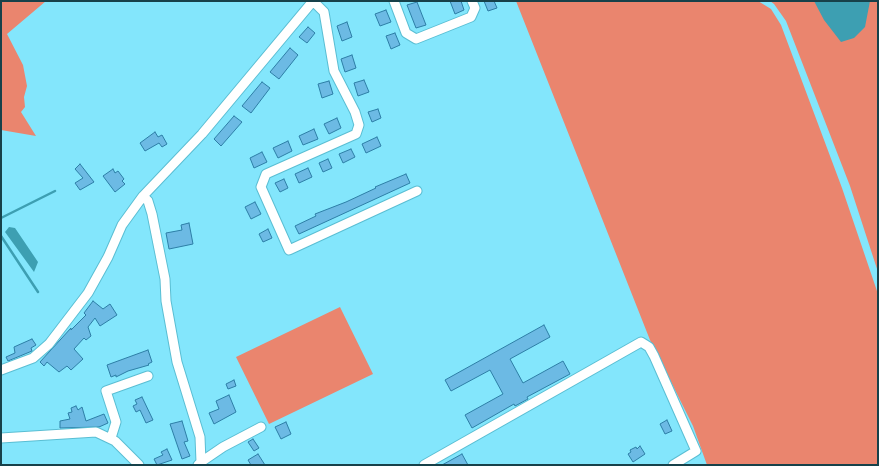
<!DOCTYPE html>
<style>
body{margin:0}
#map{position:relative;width:879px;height:466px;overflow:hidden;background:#83e6fc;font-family:Poppins,sans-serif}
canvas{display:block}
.frame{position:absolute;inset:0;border:2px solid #17414a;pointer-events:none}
</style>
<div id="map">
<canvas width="879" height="466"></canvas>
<div class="frame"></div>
</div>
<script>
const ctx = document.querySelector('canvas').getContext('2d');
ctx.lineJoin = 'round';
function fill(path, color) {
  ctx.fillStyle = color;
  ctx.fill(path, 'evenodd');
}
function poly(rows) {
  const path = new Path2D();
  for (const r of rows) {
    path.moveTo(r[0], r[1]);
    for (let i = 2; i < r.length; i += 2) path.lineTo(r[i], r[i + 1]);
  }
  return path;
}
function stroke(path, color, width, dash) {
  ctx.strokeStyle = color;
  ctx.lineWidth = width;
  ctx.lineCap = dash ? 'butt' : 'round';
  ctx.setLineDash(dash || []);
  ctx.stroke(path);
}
fill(poly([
 [1,1,46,1,7,34,23,65,27,86,24,97,25,107,21,112,36,136,1,130],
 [516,1,758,1,771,9,781,25,842,188,878,294,878,465,707,465,693,426,650,340],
 [770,1,878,1,878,272,850,186,786,21,774,4],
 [340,307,373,374,269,424,236,357]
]), '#ea856e');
fill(poly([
 [814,1,870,1,865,27,854,38,841,42,824,20],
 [9,227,15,228,38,262,34,272,5,232]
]), '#3d9fb2');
stroke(poly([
 [1,218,55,191],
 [1,236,38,292]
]), '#3d9fb2', 2.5);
const building = poly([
 [450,1,461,1,464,10,455,14,450,1],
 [484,1,494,1,497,8,488,11,484,1],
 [417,2,426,25,416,28,407,5,417,2],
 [386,10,391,22,380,26,375,14,386,10],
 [347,22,352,37,342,41,337,26,347,22],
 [308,27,315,33,307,43,299,37,308,27],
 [395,33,400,45,391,49,386,36,395,33],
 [290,48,298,55,279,79,270,72,290,48],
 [352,55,356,68,345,72,341,59,352,55],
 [364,80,369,92,358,96,354,83,364,80],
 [329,81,333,94,322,98,318,84,329,81],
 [262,82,270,88,251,113,242,106,262,82],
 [378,109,381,118,372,122,368,112,378,109],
 [234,116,242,122,221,146,214,139,234,116],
 [337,118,341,128,329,134,324,124,337,118],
 [314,129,318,139,303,145,299,136,314,129],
 [155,132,158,137,162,135,167,144,162,147,159,143,145,151,140,143,155,132],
 [377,137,381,146,366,153,362,144,377,137],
 [288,141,292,151,278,158,273,148,288,141],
 [351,149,355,157,343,163,339,154,351,149],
 [262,152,267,162,254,168,250,158,262,152],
 [328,159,332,168,323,172,319,163,328,159],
 [80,164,94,182,80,190,75,183,83,178,75,169,80,164],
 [308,168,312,177,299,183,295,174,308,168],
 [113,169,115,173,118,171,124,179,122,181,125,184,115,192,103,176,113,169],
 [406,174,410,183,299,234,295,226,316,216,315,214,346,202,376,188,375,187,406,174],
 [284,179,288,188,280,192,275,183,284,179],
 [255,202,261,214,251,219,245,207,255,202],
 [189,223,193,244,169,249,166,233,182,230,181,225,189,223],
 [268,229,272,238,263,242,259,234,268,229],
 [93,301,103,309,110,304,117,315,100,326,95,318,88,327,91,336,86,340,84,338,74,349,83,359,71,370,67,366,59,372,47,362,44,366,40,362,71,328,71,330,86,315,84,313,93,301],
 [544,325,550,337,510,359,523,383,563,361,570,374,527,397,528,399,515,406,514,404,472,428,465,415,503,394,490,370,451,391,445,380,544,325],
 [32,339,36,345,31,348,32,351,8,361,6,357,15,353,14,347,32,339],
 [148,350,152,362,148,364,149,365,128,371,116,377,116,375,111,377,107,365,148,350],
 [234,380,236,386,228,389,226,384,234,380],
 [229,395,236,412,214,424,209,413,219,409,216,401,229,395],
 [142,397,153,420,146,423,140,410,136,412,133,406,137,404,135,400,142,397],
 [76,406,78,410,82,407,86,421,104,414,108,423,99,427,60,428,60,421,70,419,68,413,72,412,71,408,76,406],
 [667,420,672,431,665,434,660,424,667,420],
 [182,421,188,441,184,442,190,456,182,459,170,424,182,421],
 [286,422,291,434,281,439,275,427,286,422],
 [253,439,259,448,254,451,248,442,253,439],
 [640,446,645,454,633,462,628,454,631,452,630,450,636,447,637,449,640,446],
 [167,449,172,460,157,465,154,459,163,455,161,452,167,449],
 [258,454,265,465,251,465,248,460,258,454],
 [462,454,468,465,442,465,462,454]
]);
fill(building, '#6cbae4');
stroke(building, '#2d7ea6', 1);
const minor = poly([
 [313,1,324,12,334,71,355,112,359,125,356,134,266,174,261,187,289,250,417,191],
 [394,1,406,33,416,39,471,17,475,8,472,1],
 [143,196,148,201,152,214,165,279,166,301,177,362,200,437,201,462,198,465],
 [1,370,33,358,49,344,88,293,108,257,122,225,143,196,202,134,313,1],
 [1,438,96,432,115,441,139,465],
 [111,438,116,422,106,391,148,376],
 [201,462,223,447,261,427],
 [424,465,641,342,649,347,654,356,696,451,673,465]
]);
stroke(minor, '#5abed3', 11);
stroke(minor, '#fff', 9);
</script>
